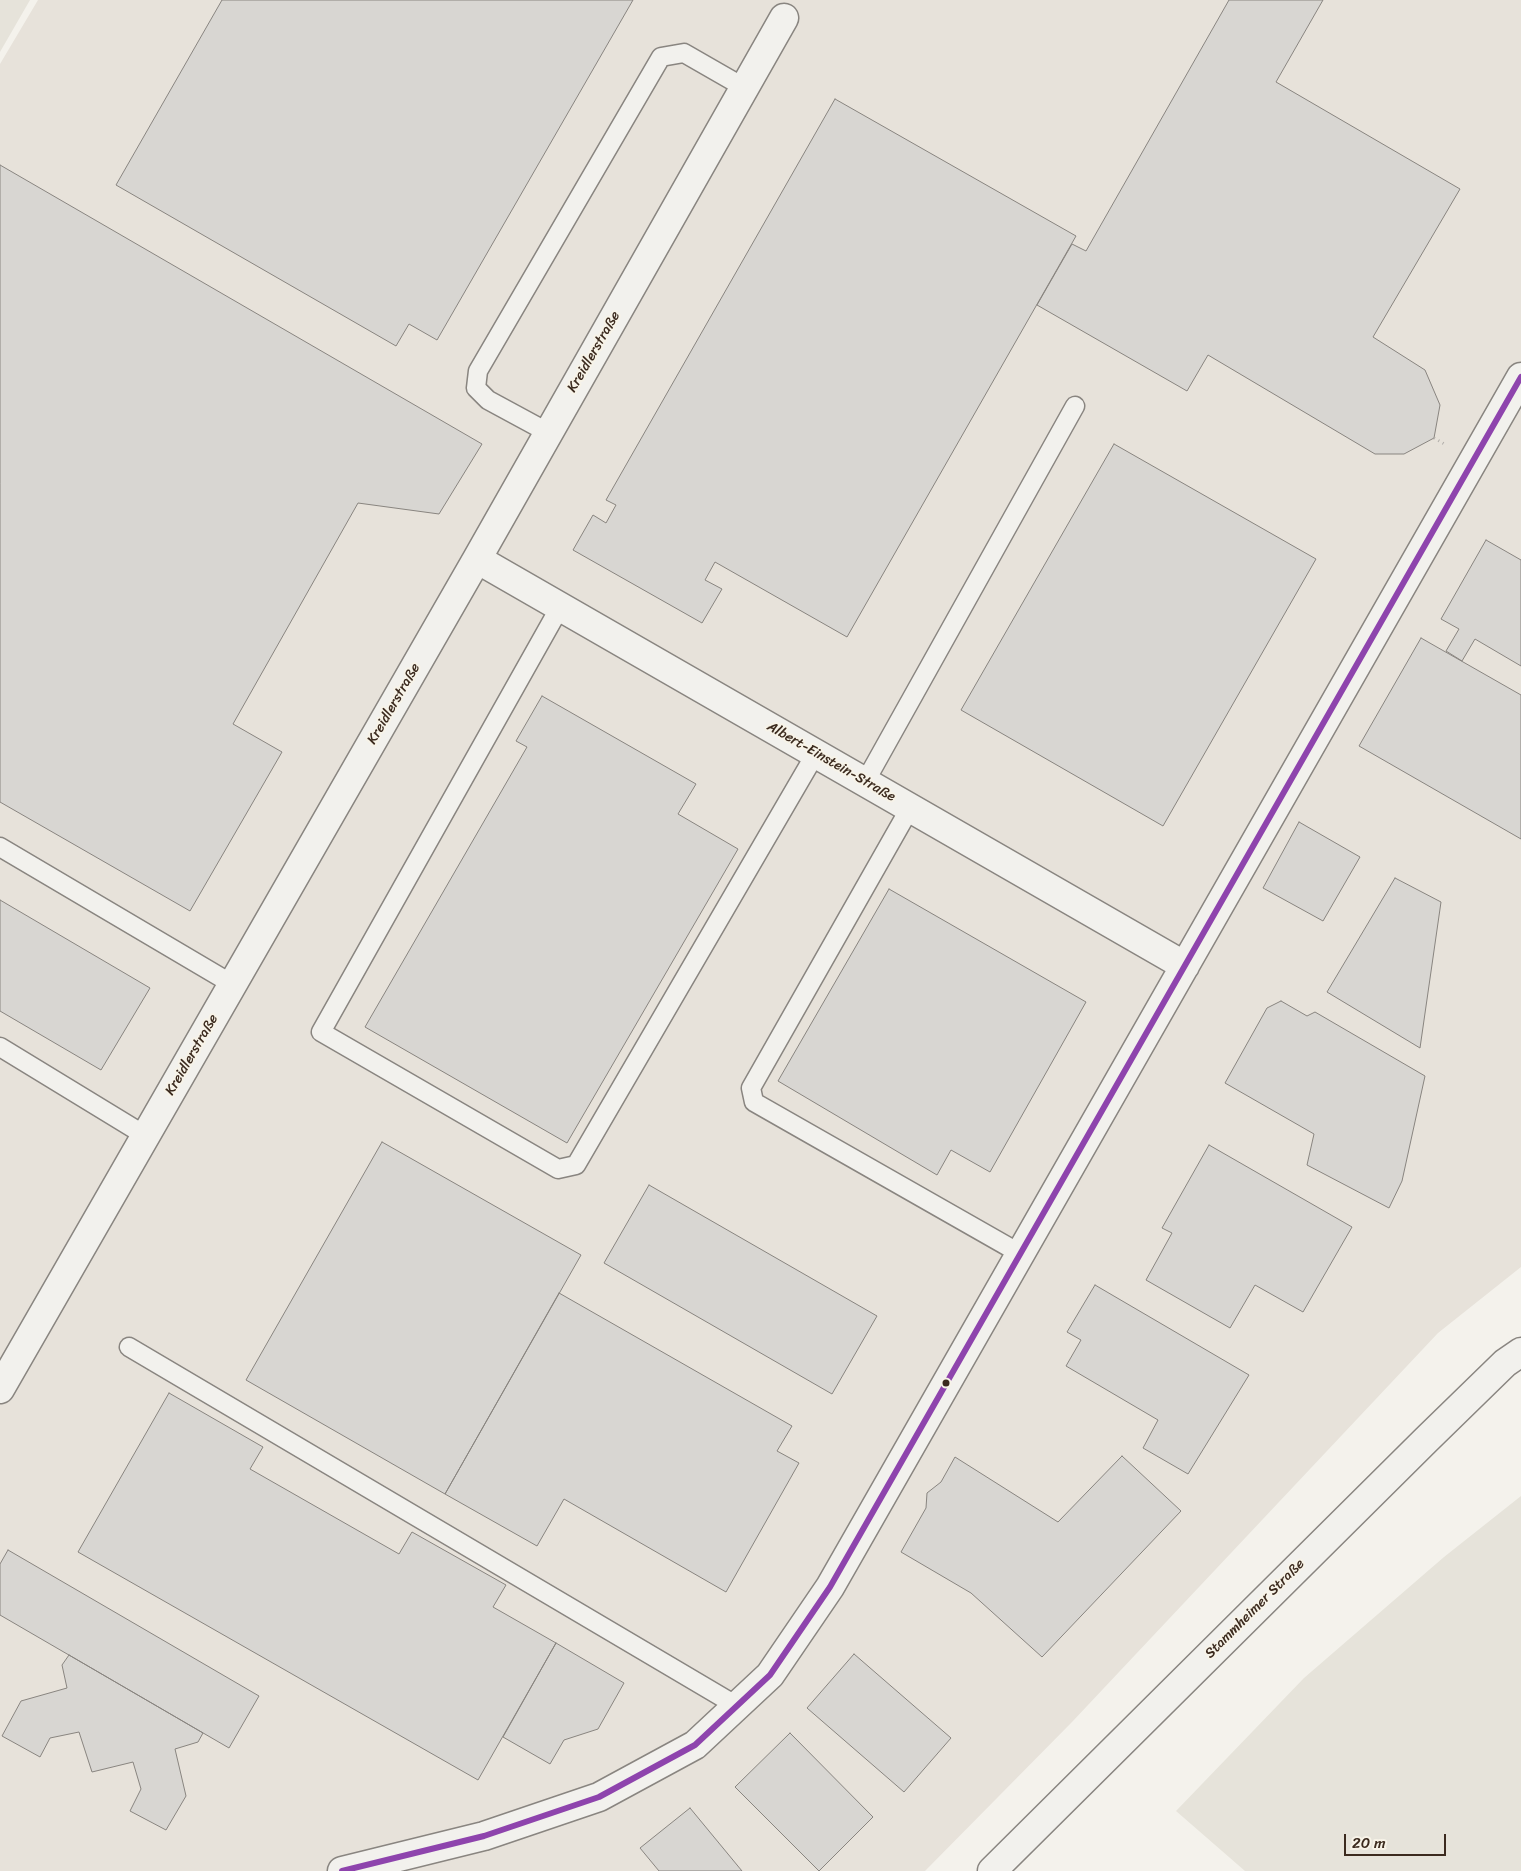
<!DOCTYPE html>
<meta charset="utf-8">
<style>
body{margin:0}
#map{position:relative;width:1521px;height:1871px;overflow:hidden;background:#f4f2ec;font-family:Sriracha,sans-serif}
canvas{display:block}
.scale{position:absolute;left:1344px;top:1834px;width:102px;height:22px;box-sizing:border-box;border:2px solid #3b2a1e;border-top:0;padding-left:6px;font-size:15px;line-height:18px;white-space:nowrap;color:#3b2a1e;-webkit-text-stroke:4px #f7f3e8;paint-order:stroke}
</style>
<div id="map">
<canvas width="1521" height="1871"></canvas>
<div class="scale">20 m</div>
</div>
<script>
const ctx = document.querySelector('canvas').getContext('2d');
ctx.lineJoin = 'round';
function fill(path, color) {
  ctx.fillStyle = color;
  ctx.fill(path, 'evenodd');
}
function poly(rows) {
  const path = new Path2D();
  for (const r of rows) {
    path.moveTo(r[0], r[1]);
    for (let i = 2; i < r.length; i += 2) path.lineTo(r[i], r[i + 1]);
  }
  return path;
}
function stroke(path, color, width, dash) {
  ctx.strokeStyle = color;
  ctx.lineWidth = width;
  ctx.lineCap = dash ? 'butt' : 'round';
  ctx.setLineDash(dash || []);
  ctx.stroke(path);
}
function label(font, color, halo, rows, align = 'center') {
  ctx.font = font + ' Sriracha,sans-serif';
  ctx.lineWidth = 4;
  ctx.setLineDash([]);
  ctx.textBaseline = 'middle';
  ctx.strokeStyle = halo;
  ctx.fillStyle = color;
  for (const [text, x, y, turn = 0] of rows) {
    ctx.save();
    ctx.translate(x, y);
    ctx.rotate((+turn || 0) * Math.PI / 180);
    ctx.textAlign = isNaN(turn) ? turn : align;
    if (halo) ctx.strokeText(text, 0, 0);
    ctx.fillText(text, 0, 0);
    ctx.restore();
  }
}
fill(poly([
 [38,0,1521,0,1521,1267,1438,1333,1072,1722,925,1871,0,1871,0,64]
]), '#e7e2da');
fill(poly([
 [0,0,30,0,0,52],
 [1521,1496,1521,1871,1245,1871,1176,1811,1304,1678,1444,1557]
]), '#e6e3da');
const building = poly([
 [222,0,633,0,437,340,409,324,396,346,116,185,222,0],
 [1229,0,1323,0,1276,82,1460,189,1373,337,1425,370,1440,405,1434,438,1404,454,1375,454,1208,355,1187,391,1037,305,1072,244,1086,251,1229,0],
 [835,99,1076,236,847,637,715,562,705,580,722,589,702,623,573,550,593,515,606,523,616,505,606,500,835,99],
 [0,165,482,444,439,514,358,503,233,724,282,752,190,911,0,802,0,165],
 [1114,444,1316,559,1163,826,961,710,1114,444],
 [1486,540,1521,560,1521,666,1475,639,1462,661,1446,651,1459,629,1441,619,1486,540],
 [1421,638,1521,695,1521,839,1359,746,1421,638],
 [542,696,696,784,678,814,738,849,567,1143,365,1027,527,747,516,741,542,696],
 [1299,822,1360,857,1323,921,1263,888,1299,822],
 [1395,878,1441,902,1420,1048,1327,992,1395,878],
 [889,889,1086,1002,990,1172,951,1150,937,1175,778,1081,889,889],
 [0,900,150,988,101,1070,0,1011,0,900],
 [1281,1001,1307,1016,1315,1012,1425,1076,1402,1181,1389,1208,1307,1165,1314,1134,1225,1083,1267,1008,1281,1001],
 [382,1142,581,1255,445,1494,246,1380,382,1142],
 [1209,1145,1352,1227,1303,1312,1255,1285,1230,1328,1146,1280,1172,1233,1162,1228,1209,1145],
 [649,1185,877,1316,832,1394,604,1263,649,1185],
 [1095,1285,1249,1375,1188,1474,1143,1448,1158,1420,1066,1366,1081,1340,1067,1332,1095,1285],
 [559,1293,792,1426,777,1451,799,1463,726,1592,564,1499,537,1546,445,1494,559,1293],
 [169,1393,263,1447,250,1469,399,1554,412,1532,506,1585,493,1607,556,1643,478,1780,78,1552,169,1393],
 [1122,1456,1181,1511,1042,1657,971,1593,901,1552,926,1508,927,1493,941,1482,955,1457,1058,1522,1122,1456],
 [8,1550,259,1696,229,1748,0,1615,0,1564,8,1550],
 [556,1643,624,1683,598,1729,564,1740,550,1764,503,1737,556,1643],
 [854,1654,951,1738,904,1792,807,1708,854,1654],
 [69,1655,203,1733,198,1742,175,1749,186,1796,166,1830,130,1811,141,1789,133,1762,92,1772,79,1732,50,1738,40,1757,2,1736,21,1701,67,1688,62,1665,69,1655],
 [790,1733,873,1817,819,1871,735,1787,790,1733],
 [690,1808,742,1871,659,1871,640,1848,690,1808]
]);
fill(building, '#d8d6d2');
stroke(building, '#898580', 1);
const service = poly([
 [549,433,488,400,476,388,478,371,661,57,684,53,745,88],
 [560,607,321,1032,558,1169,576,1165,816,753],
 [865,782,1075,406],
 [910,808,751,1088,754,1102,1021,1254],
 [0,847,232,984],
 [0,1047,146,1136],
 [129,1347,737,1706]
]);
const minor = poly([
 [477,559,1185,966],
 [0,1389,477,559,784,18],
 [342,1871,484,1836,599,1797,695,1745,770,1675,830,1587,1521,377]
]);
const secondary = poly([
 [992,1871,1426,1440,1505,1363,1521,1352]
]);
stroke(service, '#898580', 21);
stroke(minor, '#898580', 31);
stroke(secondary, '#898580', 31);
stroke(poly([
 [1434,438,1446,445]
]), '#b1aeaa', 3, [1, 4]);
stroke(service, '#f2f1ed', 18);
stroke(minor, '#f2f1ed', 28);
stroke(secondary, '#f2f1ed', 28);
stroke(poly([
 [342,1871,484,1836,599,1797,695,1745,770,1675,830,1587,1521,377]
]), '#8e44ad', 6);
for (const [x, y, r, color] of [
 [946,1383,4.5,"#3b2a1e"]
]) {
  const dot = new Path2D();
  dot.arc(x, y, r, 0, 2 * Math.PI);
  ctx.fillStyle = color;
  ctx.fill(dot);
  stroke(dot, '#f7f3e8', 2);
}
label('14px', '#3b2a1e', '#f7f3e8', [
 ["Kreidlerstraße",594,352,-60],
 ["Kreidlerstraße",394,704,-60],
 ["Albert-Einstein-Straße",831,762,30],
 ["Kreidlerstraße",192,1055,-60],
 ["Stammheimer Straße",1255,1609,-45]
]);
</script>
